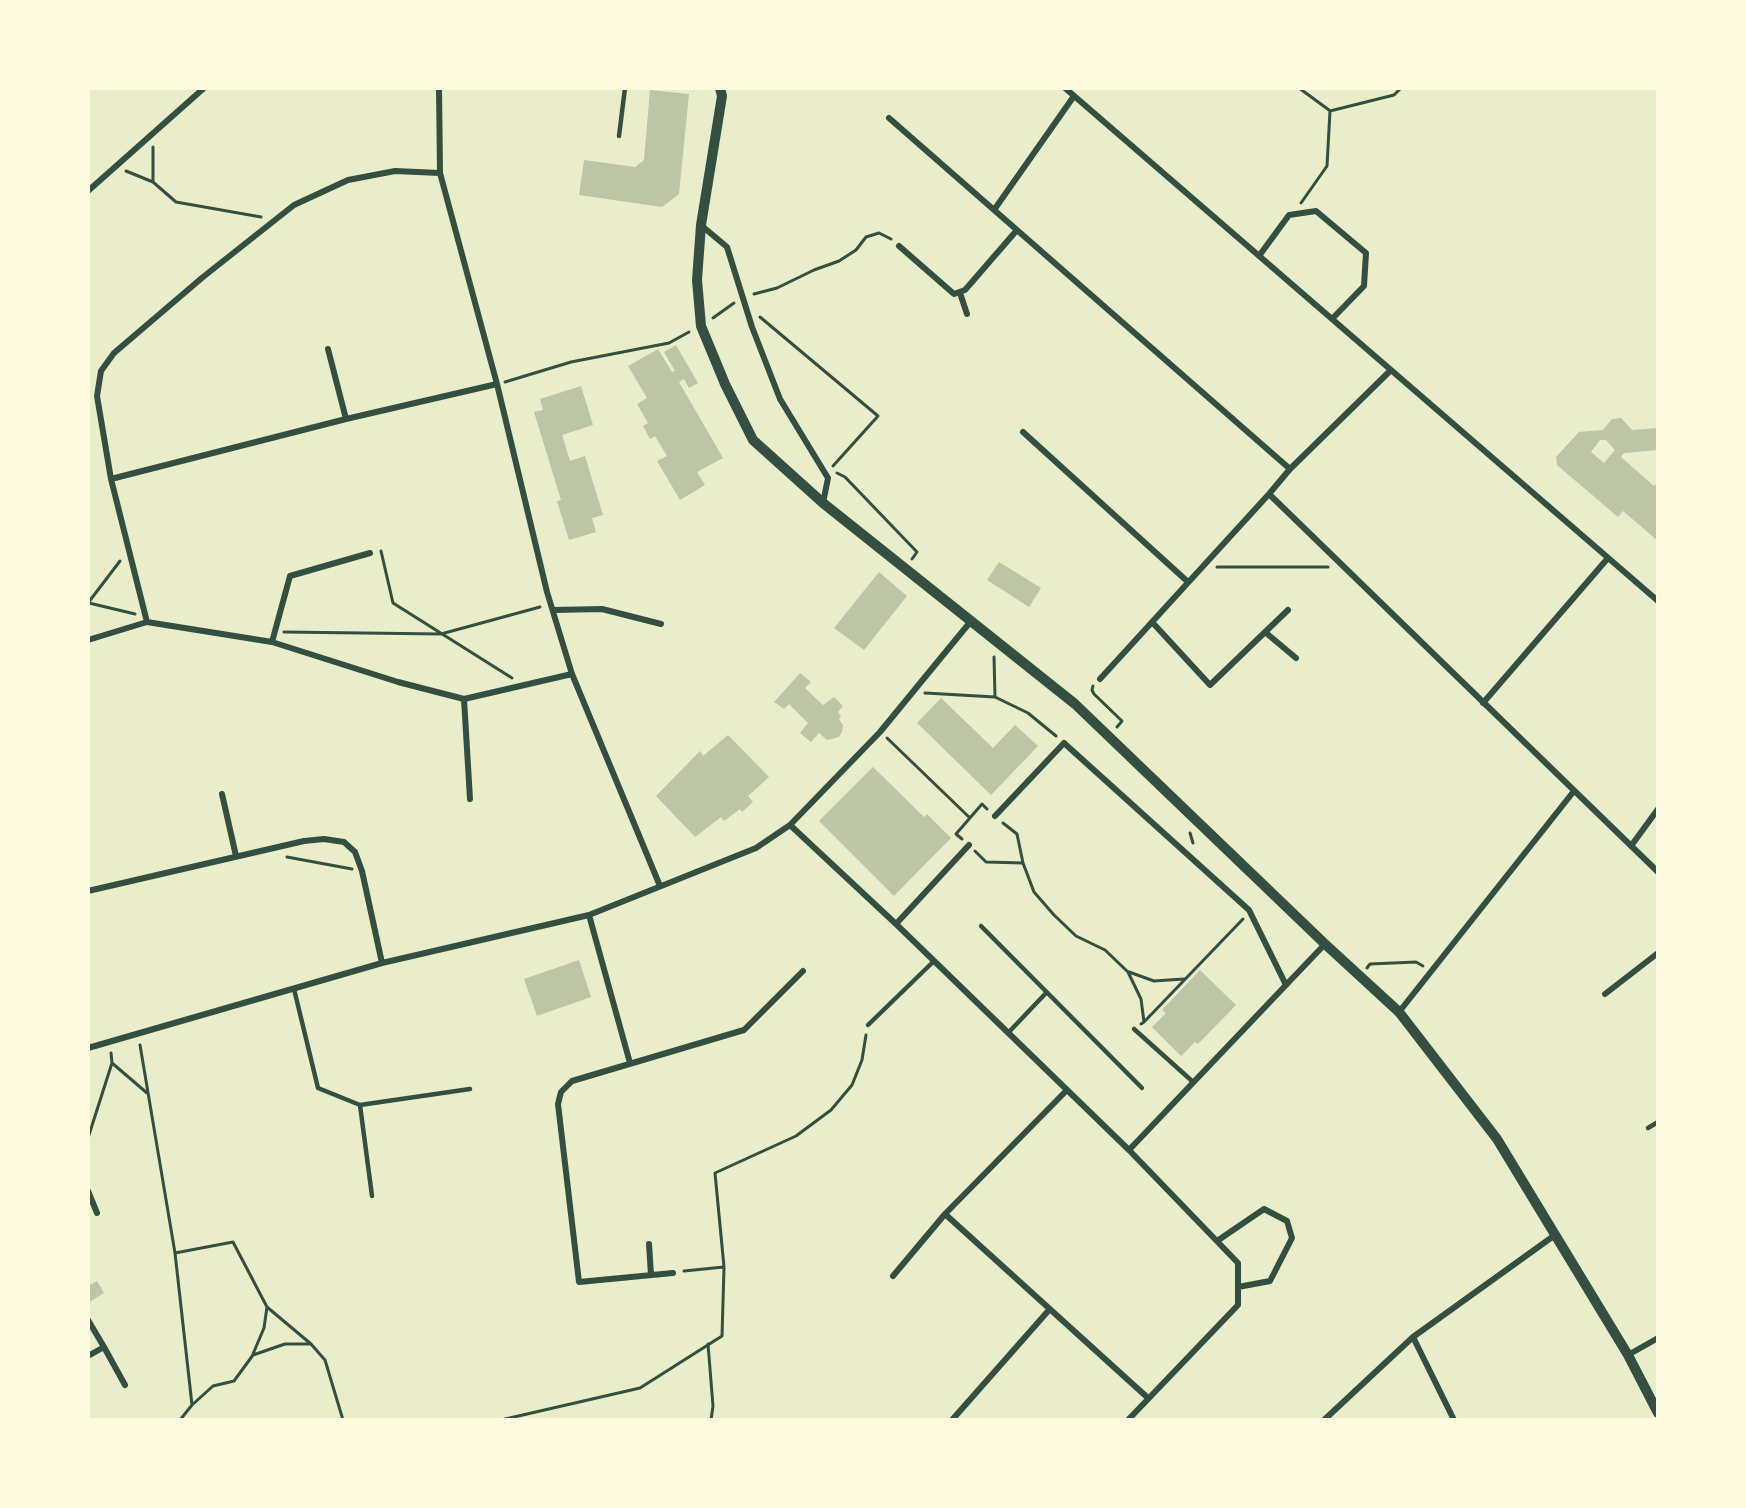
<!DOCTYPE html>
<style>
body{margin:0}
#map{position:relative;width:1746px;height:1508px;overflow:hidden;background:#e9edc9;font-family:"Noto Sans",sans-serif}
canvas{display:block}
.frame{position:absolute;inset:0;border:90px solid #fefae0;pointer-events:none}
</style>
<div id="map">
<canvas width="1746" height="1508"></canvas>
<div class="frame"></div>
</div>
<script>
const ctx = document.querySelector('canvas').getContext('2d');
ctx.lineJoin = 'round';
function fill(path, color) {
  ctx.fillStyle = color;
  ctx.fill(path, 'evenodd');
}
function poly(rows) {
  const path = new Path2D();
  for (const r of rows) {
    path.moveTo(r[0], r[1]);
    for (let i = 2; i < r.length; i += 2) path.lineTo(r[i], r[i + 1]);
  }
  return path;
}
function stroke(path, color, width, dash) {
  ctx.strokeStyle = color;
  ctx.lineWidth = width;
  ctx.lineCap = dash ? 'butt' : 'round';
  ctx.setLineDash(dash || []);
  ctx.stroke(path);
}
fill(poly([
 [650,90,689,94,679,194,662,207,579,195,584,160,635,167,644,160],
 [676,345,698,383,689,388,684,379,679,382,723,458,697,472,705,485,680,500,657,461,667,456,655,436,650,439,643,426,648,423,637,404,647,398,628,366,658,349,672,372,675,371,664,352],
 [581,386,593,425,562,435,570,461,585,456,603,515,592,518,596,532,569,540,557,501,561,500,534,412,543,410,540,399],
 [1621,418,1632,430,1658,428,1658,450,1624,453,1621,457,1654,486,1658,482,1658,541,1623,511,1618,517,1557,465,1556,457,1579,432,1603,430,1612,419],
 [1600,440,1606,440,1615,450,1604,463,1591,452],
 [999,562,1041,588,1029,607,987,580],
 [879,572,907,596,864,650,834,628],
 [800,673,811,682,805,688,823,705,834,697,843,706,838,712,841,716,839,719,843,725,842,732,839,737,827,740,819,733,811,742,800,733,808,723,789,704,784,709,774,702],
 [941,698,993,748,1015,725,1038,746,991,795,917,723],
 [728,735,769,777,748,796,753,802,742,812,740,809,724,821,721,817,695,837,656,796,700,751,703,756],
 [873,767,924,817,927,814,951,838,894,896,819,821],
 [579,960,591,997,537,1016,524,979],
 [1200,970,1236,1005,1198,1044,1195,1042,1181,1056,1152,1027,1166,1013,1162,1010],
 [97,1281,104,1293,88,1303,88,1286]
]), '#bcc5a7');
stroke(poly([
 [1299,88,1329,110],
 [153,147,153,182],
 [126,171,153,182,176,202,261,217],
 [1301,203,1327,166,1330,111,1394,95,1401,88],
 [754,294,777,288,814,270,839,261,856,250,866,237,879,233,891,239],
 [760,317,878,416,833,466],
 [713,318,734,303],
 [505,382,571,362,669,343,689,332],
 [837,473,845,477,917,552,912,559],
 [381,551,393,603,512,678],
 [1217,567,1328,567],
 [88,603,120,561],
 [89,603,135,614],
 [284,632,441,634,540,607],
 [994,657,995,697],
 [1093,686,1092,690,1094,694,1122,721,1117,727],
 [925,693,995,697,1028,713,1056,736],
 [887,738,970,818],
 [1003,823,1017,834,1023,863,1034,892,1054,915,1076,936,1105,950,1128,972,1141,999,1144,1022,1141,1024],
 [1190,833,1193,843],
 [962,839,956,834,982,804,987,809],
 [975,851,986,862,1023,863],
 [287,857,352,869],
 [1367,968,1370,964,1416,962,1423,966],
 [1129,972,1154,981,1184,979],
 [1144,1022,1243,919],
 [140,1045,175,1253,192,1405,180,1420],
 [112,1063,147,1093],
 [88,1138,112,1063,111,1053],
 [175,1253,233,1242,267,1307,311,1344],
 [684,1271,724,1267,715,1173,796,1136,831,1110,852,1085,862,1060,866,1035],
 [708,1344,713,1406,711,1420],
 [253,1354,264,1328,267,1307],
 [192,1405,213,1386,234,1381,253,1355,285,1344,311,1344,325,1360,343,1420],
 [501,1420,640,1388,722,1336,724,1268]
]), '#344e41', 3);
stroke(poly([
 [619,136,625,88],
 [981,926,1142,1088],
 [294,989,318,1088,360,1105,372,1196],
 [868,1025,934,961],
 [1134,1029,1192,1081],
 [1008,1033,1046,993],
 [360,1105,470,1089],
 [1648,1128,1658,1122]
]), '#344e41', 4.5);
stroke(poly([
 [439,88,440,173,497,384,547,592,572,674,660,886],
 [1065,88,1658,601],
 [889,118,1290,469],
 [88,191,204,88],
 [994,210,1074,96],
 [702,226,727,247,752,327,780,399,828,478,823,503],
 [899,246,954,294,965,290,1017,230],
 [1259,256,1289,215,1316,211,1366,253,1364,286,1332,319],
 [960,293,967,314],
 [328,349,346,419],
 [1023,432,1188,582],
 [111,479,346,419,497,384],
 [1269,494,1658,872],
 [553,610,602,609,661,624],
 [147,622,111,479,97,396,101,371,114,353,203,277,294,205,348,180,395,171,440,173],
 [1152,622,1210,685,1288,610],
 [1265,632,1296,658],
 [88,640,147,622,272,642,398,682,464,699,572,674],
 [272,642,290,576,370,553],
 [1100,679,1269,494,1290,469,1391,370],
 [464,699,470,799],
 [1483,703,1608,558],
 [222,794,236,856],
 [995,816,1064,743,1249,910,1286,985],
 [790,825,896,924,1129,1150,1238,1263,1238,1305,1128,1420],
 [1631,846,1658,809],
 [88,891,304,841,324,839,344,842,355,852,362,871,382,963],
 [589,915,630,1063],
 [896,924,969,845],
 [1605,994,1658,953],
 [1399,1012,1574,791],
 [88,1048,382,963,589,915,756,848,790,825,880,732,971,621],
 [1129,1150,1325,944],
 [88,1191,97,1213],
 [945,1214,1148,1398],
 [1217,1241,1264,1209,1287,1221,1292,1238,1270,1281,1238,1287],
 [649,1244,651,1275],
 [673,1273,579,1282,558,1104,561,1092,572,1081,744,1030,803,971],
 [893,1276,945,1214,1066,1091],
 [88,1320,104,1347,88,1356],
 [1413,1337,1454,1420],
 [104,1347,125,1385],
 [1628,1355,1658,1338],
 [952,1420,1049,1310],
 [1324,1420,1413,1337,1555,1235]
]), '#344e41', 6);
stroke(poly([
 [720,88,722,96,701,225,697,280,701,326,725,384,753,440,823,503,1075,704,1325,944,1399,1012,1497,1139,1628,1355,1658,1413]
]), '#344e41', 10);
</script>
